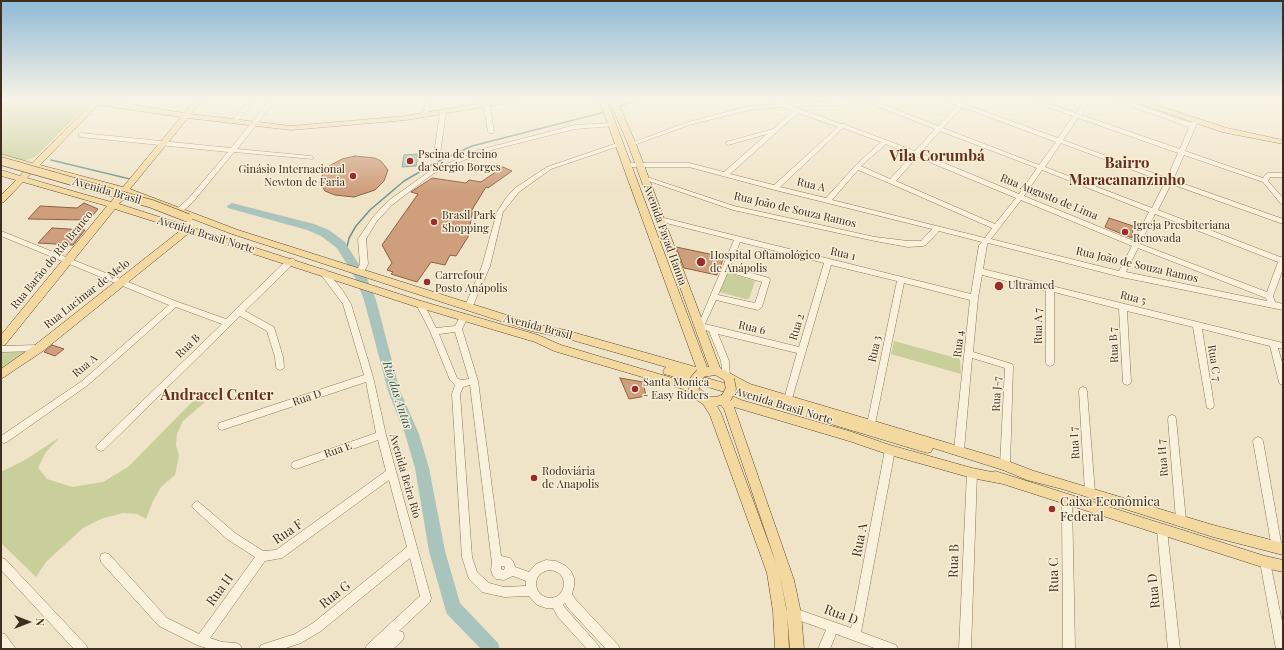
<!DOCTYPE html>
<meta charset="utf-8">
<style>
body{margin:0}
#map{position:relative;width:1284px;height:650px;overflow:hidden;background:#f0e4c8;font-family:"Playfair Display",serif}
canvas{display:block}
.frame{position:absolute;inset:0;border:2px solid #3d2e20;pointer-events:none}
.north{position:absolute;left:8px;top:602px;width:40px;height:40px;-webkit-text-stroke:3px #f7eed8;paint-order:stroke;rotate:90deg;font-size:11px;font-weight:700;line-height:16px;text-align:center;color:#3d2e20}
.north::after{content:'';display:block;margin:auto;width:14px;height:18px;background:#3d2e20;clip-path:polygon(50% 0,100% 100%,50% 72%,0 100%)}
</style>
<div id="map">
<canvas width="1284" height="650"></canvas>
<div class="frame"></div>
<div class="north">N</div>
</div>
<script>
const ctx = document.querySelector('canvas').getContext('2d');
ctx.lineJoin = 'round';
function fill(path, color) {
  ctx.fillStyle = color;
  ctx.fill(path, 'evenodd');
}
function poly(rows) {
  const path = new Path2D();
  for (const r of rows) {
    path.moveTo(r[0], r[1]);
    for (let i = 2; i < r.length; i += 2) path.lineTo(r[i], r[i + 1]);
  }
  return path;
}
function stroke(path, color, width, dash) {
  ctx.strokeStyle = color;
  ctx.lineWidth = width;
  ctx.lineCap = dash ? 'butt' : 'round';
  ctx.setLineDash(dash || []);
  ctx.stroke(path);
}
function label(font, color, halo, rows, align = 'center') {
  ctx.font = font + ' "Playfair Display",serif';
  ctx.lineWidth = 3;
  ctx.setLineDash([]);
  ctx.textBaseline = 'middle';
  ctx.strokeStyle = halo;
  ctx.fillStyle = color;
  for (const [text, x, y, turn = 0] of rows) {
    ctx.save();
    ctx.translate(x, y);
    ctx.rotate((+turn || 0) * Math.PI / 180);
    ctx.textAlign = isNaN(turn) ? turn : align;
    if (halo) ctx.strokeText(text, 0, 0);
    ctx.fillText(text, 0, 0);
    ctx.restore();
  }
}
fill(poly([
 [7,100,79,100,91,102,35,157,20,162,1,156,1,105],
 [728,273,755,281,749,299,745,299,720,292,719,289],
 [894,341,960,359,961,374,891,354],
 [36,349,1,374,1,352],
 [195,399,205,402,183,421,177,434,176,445,179,456,175,475,161,487,153,501,146,519,137,514,123,513,101,519,83,528,46,562,36,577,1,543,1,472,25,460,60,437,46,452,38,468,47,479,72,487,103,482,128,467]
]), '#c9cf9b');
const water = poly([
 [419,154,416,166,402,167,404,155,419,154]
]);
fill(water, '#a9c4bc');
stroke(water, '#6f938a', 1);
stroke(poly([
 [619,107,634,100],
 [51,160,130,179],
 [347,247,349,238,356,226,370,210,404,181,435,163,472,146,605,112]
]), '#6f938a', 1.5);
stroke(poly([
 [345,253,347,246]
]), '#6f938a', 2);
fill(poly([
 [232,203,314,224,329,230,345,242,366,276,376,300,400,391,419,434,429,468,445,551,460,603,498,643,500,649,481,649,447,614,445,608,429,551,415,468,405,434,388,391,364,300,356,279,337,248,321,236,307,230,228,208,227,206,232,203]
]), '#a9c4bc');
const building = poly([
 [355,156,375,158,381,161,388,170,384,181,375,190,354,197,335,195,325,191,320,182,324,171,329,166,342,159,355,156],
 [503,167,512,171,488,188,486,187,473,208,468,237,456,256,450,255,445,265,431,262,417,282,391,274,393,272,387,270,392,263,382,245,418,194,411,192,432,178,466,183,469,180,481,182,503,167],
 [84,203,98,209,89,220,28,219,40,206,77,208,84,203],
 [1109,218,1133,226,1132,238,1105,227,1109,218],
 [52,228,85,230,73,245,38,243,52,228],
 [676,247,724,257,717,275,684,268,676,247],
 [52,345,64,349,55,356,44,352,52,345],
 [620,378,643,382,646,396,629,399,620,378]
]);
fill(building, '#cf9f7d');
stroke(building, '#8d5f41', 1);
const minor = poly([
 [79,100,92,100,96,102,93,104,79,100],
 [249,100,255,100,236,123,232,123,232,121,249,100],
 [270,100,276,100,237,149,311,156,314,158,313,159,234,152,193,202,182,212,180,212,177,210,178,208,189,198,228,152,81,137,78,135,81,133,231,148,270,100],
 [426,100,432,100,428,116,425,118,422,116,426,100],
 [483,100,489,100,494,132,493,133,489,133,488,132,483,100],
 [772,100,779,100,783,103,872,100,938,126,957,106,944,100,953,100,959,103,962,100,968,100,964,104,1058,138,1073,116,1029,100,1038,100,1076,113,1085,100,1091,100,1081,115,1180,149,1189,127,1114,100,1123,100,1191,123,1193,120,1197,120,1198,121,1185,151,1263,178,1266,174,1268,173,1283,173,1283,177,1270,177,1268,181,1283,198,1283,204,1281,204,1263,182,1184,155,1173,180,1283,219,1283,224,1171,184,1158,210,1280,257,1283,256,1283,269,1273,296,1275,302,1283,304,1283,310,1121,277,988,243,987,245,983,269,1283,343,1283,349,1278,348,1283,366,1283,385,1280,384,1279,382,1270,346,1202,329,1214,405,1213,408,1210,409,1207,408,1193,327,1127,311,1131,382,1130,384,1127,385,1124,384,1123,382,1119,309,1054,292,1054,363,1053,365,1050,366,1047,365,1046,363,1046,291,982,275,978,298,973,352,1012,364,1013,366,1010,465,1008,468,1005,469,1002,468,1000,465,1005,368,972,358,964,450,962,453,959,454,956,453,954,450,970,300,904,283,875,424,874,427,871,428,868,427,867,424,897,281,831,265,791,402,788,403,785,402,784,399,797,353,718,334,729,361,730,377,729,379,726,380,723,379,721,361,709,331,696,328,695,326,701,318,734,240,658,221,656,219,658,217,660,217,971,294,979,245,982,242,939,231,926,245,923,246,908,247,875,241,733,210,643,179,642,178,643,177,647,177,734,206,875,237,908,241,921,241,932,229,775,190,689,167,628,167,625,165,628,163,689,163,724,172,767,134,728,145,725,143,726,142,773,129,793,111,782,107,749,110,689,125,634,145,632,146,629,144,685,123,749,106,776,104,772,100],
 [864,101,935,129,915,151,846,125,845,124,841,124,792,106,844,105,864,101],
 [962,107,1056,142,1039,165,943,128,962,107],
 [798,113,838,127,774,185,730,174,798,113],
 [1078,118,1178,153,1167,178,1063,140,1078,118],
 [843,128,881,142,855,166,826,198,780,187,843,128],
 [940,131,1037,168,1019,194,920,153,940,131],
 [1061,143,1165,182,1152,208,1045,167,1061,143],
 [886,144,912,155,890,179,861,166,886,144],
 [917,157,1016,198,995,224,896,181,917,157],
 [858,170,889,183,992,228,985,238,832,200,858,170],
 [1042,170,1149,212,1134,241,1024,196,1042,170],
 [1021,200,1132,246,1119,271,991,239,1021,200],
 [1155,214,1278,262,1267,292,1140,244,1155,214],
 [740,242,824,263,799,347,705,324,716,300,758,310,762,307,770,280,769,278,730,267,740,242],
 [1138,248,1266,298,1267,301,1126,272,1138,248],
 [728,272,762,282,755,303,718,295,728,272],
 [443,110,446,112,440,154,437,156,434,154,440,112,443,110],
 [612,123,615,125,614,126,575,129,483,152,434,173,392,205,377,221,366,239,368,264,363,274,357,274,356,272,360,264,358,239,373,217,388,201,430,171,479,150,575,125,612,123],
 [620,142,622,143,622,145,551,169,519,192,503,212,490,266,472,308,466,308,465,306,482,266,497,212,506,198,515,188,547,167,620,142],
 [1,231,178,302,226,319,288,259,294,259,295,261,294,263,245,311,274,327,283,357,284,367,283,369,280,370,277,369,276,367,275,357,267,331,240,316,104,450,101,451,98,450,96,447,98,444,222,324,176,307,88,385,7,442,4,443,1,442,1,436,82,381,169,305,1,236,1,231],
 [323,269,326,270,343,291,351,304,373,377,386,435,431,598,430,602,399,631,403,632,404,636,403,640,393,649,365,649,367,645,420,596,410,558,321,631,301,643,283,649,259,649,261,645,295,634,313,623,407,547,389,480,282,558,265,561,210,638,222,642,236,643,240,645,242,649,209,649,197,645,159,626,101,562,100,558,101,554,105,553,109,554,167,618,199,634,255,557,227,539,194,509,192,506,194,503,197,501,200,503,235,533,263,551,276,550,386,471,378,440,296,469,293,468,291,465,293,462,376,433,366,382,222,430,219,429,218,426,219,423,222,422,364,375,343,304,319,272,323,269],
 [420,301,423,302,436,328,455,326,461,315,467,315,468,317,462,329,478,381,501,556,510,558,513,561,515,567,529,572,536,564,546,560,556,561,566,566,571,571,574,578,574,586,572,594,576,600,618,645,620,649,606,649,568,608,565,603,563,605,566,609,598,645,600,649,587,649,558,617,553,608,546,608,537,605,529,596,504,597,486,593,482,592,469,579,462,557,452,394,455,385,450,380,430,331,416,304,420,301],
 [455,332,469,379,461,380,457,378,439,334,455,332],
 [470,385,492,563,491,570,493,576,496,579,504,580,513,576,526,581,526,586,504,587,489,583,477,572,472,557,460,394,463,387,470,385],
 [501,566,504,566,505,567,504,570,501,569,501,566],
 [550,570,555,571,560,574,563,578,564,584,563,589,560,594,556,597,550,598,545,597,540,594,537,589,536,584,537,578,540,574,545,571,550,570],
 [39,345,42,346,43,348,42,350,39,351,1,352,1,346,39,345],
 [1083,387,1086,388,1087,391,1095,493,1093,496,1090,497,1087,496,1085,493,1079,391,1080,388,1083,387],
 [1172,415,1175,416,1176,419,1186,520,1184,523,1181,525,1178,523,1176,520,1168,419,1169,416,1172,415],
 [1258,437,1261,438,1263,441,1282,548,1281,551,1277,553,1273,551,1272,548,1253,441,1255,438,1258,437],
 [890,446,893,447,895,450,861,632,896,645,898,649,877,649,836,634,830,649,818,649,826,630,787,616,786,612,787,608,791,607,851,628,885,450,887,447,890,446],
 [972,469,975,470,977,473,971,649,959,649,967,473,969,470,972,469],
 [1067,496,1070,497,1072,500,1075,649,1063,649,1062,500,1064,497,1067,496],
 [1162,525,1166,527,1167,530,1180,649,1168,649,1157,530,1158,527,1162,525],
 [1265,557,1269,558,1270,562,1283,626,1283,649,1276,649,1260,562,1261,558,1265,557],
 [1,558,5,559,86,645,88,649,74,649,1,570,1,558],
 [1,633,5,634,16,649,3,649,1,647,1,633]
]);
const major = poly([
 [92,100,103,100,184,113,195,100,203,100,191,114,291,126,406,116,498,100,516,100,512,102,406,120,291,130,188,118,130,189,238,230,535,324,565,330,696,367,599,100,607,100,707,367,709,367,628,144,609,100,617,100,636,144,720,368,750,384,1005,460,1034,471,1213,525,1283,543,1283,555,1213,537,1062,489,1027,480,1003,470,933,448,931,452,927,453,668,375,664,374,663,371,666,367,565,338,531,331,232,234,127,194,119,204,421,301,538,335,561,345,686,382,698,387,709,397,716,397,726,393,741,400,849,431,890,445,972,468,992,472,995,471,1265,556,1283,560,1283,572,1265,568,1003,484,972,478,890,455,849,441,734,407,794,580,801,613,804,649,790,649,787,613,780,575,787,611,789,649,775,649,773,611,767,573,710,415,703,404,695,399,690,393,683,389,554,351,535,342,417,307,189,233,43,351,1,379,1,369,35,345,181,230,115,209,5,345,1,346,1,335,107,206,23,182,4,202,1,203,1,195,16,180,1,176,1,170,20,176,28,167,1,159,1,154,32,163,91,104,89,102,92,100],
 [98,105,181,117,123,187,40,165,98,105],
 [36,169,119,192,111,202,27,178,36,169],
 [715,375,735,386,703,377,715,375],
 [721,405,724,409,776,563,721,413,717,406,721,405],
 [1129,100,1141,100,1227,128,1283,140,1283,144,1222,132,1129,100]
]);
stroke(minor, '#8d765c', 1);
stroke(major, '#5b4430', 1);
fill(minor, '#faf1dc');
fill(major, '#f3d9a0');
const majorBridgeFar1 = poly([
 [1,161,152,204,188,218]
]);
const majorBridge = poly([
 [694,390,695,380,701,373],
 [726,398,731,389,729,379]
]);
stroke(majorBridgeFar1, '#5b4430', 9, []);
stroke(majorBridge, '#5b4430', 11, []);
stroke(majorBridgeFar1, '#f3d9a0', 8);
stroke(majorBridge, '#f3d9a0', 10);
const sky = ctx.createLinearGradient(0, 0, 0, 191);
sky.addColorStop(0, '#8fbad6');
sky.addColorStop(0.52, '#f8f3e6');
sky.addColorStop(1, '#f8f3e600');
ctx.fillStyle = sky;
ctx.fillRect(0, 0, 1284, 191);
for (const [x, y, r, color] of [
 [410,161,4,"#9e2a2b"],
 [353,176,4,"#9e2a2b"],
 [434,222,4,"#9e2a2b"],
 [1125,232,4,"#9e2a2b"],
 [701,262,5,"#9e2a2b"],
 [427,282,4,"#9e2a2b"],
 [999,286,5,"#9e2a2b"],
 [635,389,4,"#9e2a2b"],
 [534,478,4,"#9e2a2b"],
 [1052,509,4,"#9e2a2b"]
]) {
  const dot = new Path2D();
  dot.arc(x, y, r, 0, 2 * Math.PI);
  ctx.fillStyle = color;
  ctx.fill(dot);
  stroke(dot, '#f7eed8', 1.5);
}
label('11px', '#3d2e20', '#f7eed8', [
 ["Pscina de treino",418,155],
 ["da Sérgio Borges",418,168],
 ["Ginásio Internacional",345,170,"right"],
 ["Newton de Faria",345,183,"right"],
 ["Brasil Park",442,216],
 ["Shopping",442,229],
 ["Igreja Presbiteriana",1133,226],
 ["Renovada",1133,239],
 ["Hospital Oftamológico",710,256],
 ["de Anápolis",710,269],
 ["Carrefour",435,276],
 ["Posto Anápolis",435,289],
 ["Ultramed",1008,286],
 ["Santa Monica",643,383],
 ["- Easy Riders",643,396],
 ["Rodoviária",542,472],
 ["de Anapolis",542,485]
], 'left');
label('11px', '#3d2e20', '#f7eed8', [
 ["Rua A",811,185,13],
 ["Avenida Brasil",107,191,16],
 ["Rua Augusto de Lima",1049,197,22],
 ["Rua João de Souza Ramos",795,210,13],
 ["Avenida Brasil Norte",206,235,17],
 ["Avenida Fayad Hanna",665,235,70],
 ["Rua 1",843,254,13],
 ["Rua Barão do Rio Branco",52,260,-51],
 ["Rua João de Souza Ramos",1137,265,13],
 ["Rua Lucimar de Melo",87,294,-38],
 ["Rua 5",1133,298,14],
 ["Rua A 7",1039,326,-90],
 ["Avenida Brasil",538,327,15],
 ["Rua 2",797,327,-73],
 ["Rua 6",752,328,13],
 ["Rua 4",959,344,-84],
 ["Rua B 7",1114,345,-93],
 ["Rua B",188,346,-44],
 ["Rua 3",875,349,-78],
 ["Rua C 7",1214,363,81],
 ["Rua A",85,366,-40],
 ["Rua J-7",997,394,-88],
 ["Rua D",307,398,-19],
 ["Avenida Brasil Norte",784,406,17],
 ["Rua I 7",1075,443,-94],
 ["Rua E",338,450,-20],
 ["Rua H 7",1163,458,-95],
 ["Avenida Beira Rio",405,476,74]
]);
label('italic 12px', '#2f5d5a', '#f7eed8', [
 ["Rio das Antas",397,395,72]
]);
label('13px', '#3d2e20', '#f7eed8', [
 ["Caixa Econômica",1060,502],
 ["Federal",1060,517]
], 'left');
label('13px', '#3d2e20', '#f7eed8', [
 ["Rua F",288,532,-34],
 ["Rua A",860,540,-79],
 ["Rua B",954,561,-88],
 ["Rua C",1054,575,-91],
 ["Rua H",220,590,-54],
 ["Rua D",1154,591,-96],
 ["Rua G",335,595,-38],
 ["Rua D",841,615,20]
]);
label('bold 15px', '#6b2e1e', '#f7eed8', [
 ["Vila Corumbá",937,156],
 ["Bairro",1127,163],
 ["Maracananzinho",1127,180],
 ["Andracel Center",217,395]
]);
</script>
